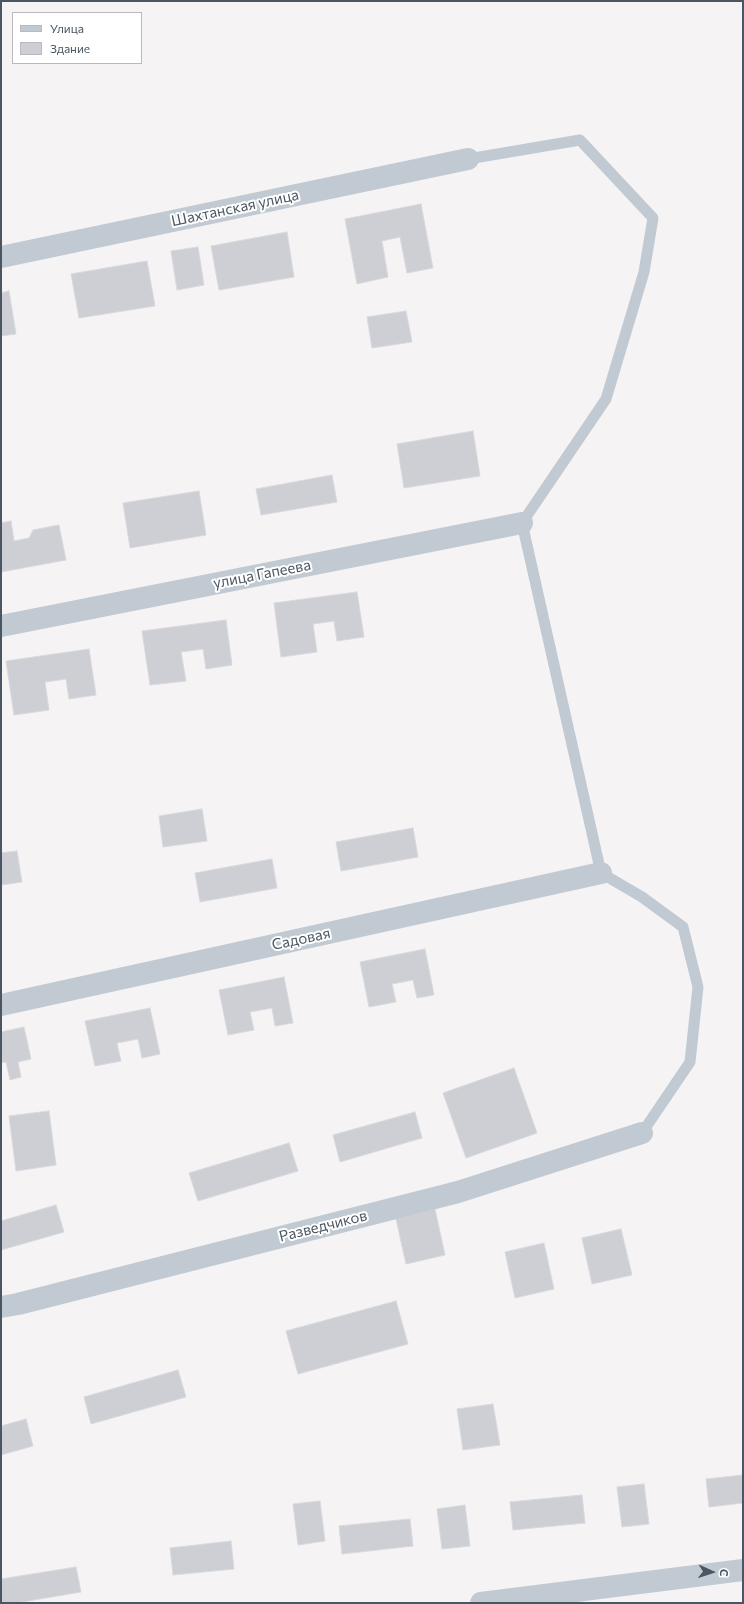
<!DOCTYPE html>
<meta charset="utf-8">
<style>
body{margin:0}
#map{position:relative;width:744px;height:1604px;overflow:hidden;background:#f5f3f3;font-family:Commissioner,sans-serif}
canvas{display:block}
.frame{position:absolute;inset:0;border:2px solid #4a5661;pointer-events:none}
.legend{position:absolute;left:12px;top:12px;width:130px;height:52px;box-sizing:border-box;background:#fff;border:1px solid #b7bbc0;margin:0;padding:5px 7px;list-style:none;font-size:12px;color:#4a5661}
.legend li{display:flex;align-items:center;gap:8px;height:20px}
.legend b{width:20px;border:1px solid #b7bbc0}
.north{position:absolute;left:692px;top:1552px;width:40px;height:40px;-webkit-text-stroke:3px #fff;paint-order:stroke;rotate:93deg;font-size:11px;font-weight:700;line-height:16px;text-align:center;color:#4a5661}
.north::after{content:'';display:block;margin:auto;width:14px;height:18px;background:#4a5661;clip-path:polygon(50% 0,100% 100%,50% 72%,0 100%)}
</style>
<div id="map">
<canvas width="744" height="1604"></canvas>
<div class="frame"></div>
<ul class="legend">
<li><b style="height:5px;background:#c1cad2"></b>Улица</li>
<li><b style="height:11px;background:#cdcfd5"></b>Здание</li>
</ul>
<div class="north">С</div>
</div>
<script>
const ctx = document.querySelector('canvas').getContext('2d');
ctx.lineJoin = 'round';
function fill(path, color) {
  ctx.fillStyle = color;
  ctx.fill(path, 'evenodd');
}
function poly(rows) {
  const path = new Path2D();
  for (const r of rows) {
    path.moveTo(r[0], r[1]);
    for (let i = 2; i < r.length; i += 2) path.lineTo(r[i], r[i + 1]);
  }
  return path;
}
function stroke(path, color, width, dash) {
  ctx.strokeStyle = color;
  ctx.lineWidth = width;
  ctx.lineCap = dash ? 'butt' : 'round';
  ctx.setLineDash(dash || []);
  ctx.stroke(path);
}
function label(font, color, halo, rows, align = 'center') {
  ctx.font = font + ' Commissioner,sans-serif';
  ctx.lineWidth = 4;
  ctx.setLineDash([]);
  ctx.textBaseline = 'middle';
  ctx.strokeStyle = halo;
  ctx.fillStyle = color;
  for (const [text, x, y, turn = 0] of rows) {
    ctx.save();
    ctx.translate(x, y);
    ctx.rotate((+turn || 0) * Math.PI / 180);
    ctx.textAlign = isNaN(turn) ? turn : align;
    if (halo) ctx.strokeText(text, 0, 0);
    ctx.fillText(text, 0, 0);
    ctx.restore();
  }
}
const building = poly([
 [421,204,433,268,407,273,400,237,382,241,388,277,357,284,345,219,421,204],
 [287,232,294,277,219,290,211,246,287,232],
 [198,247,204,285,177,290,171,251,198,247],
 [147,261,155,306,79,318,71,274,147,261],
 [9,291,16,334,1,336,1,293,9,291],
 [406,311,412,342,372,348,367,317,406,311],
 [473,431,480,476,404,488,397,444,473,431],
 [332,475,337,502,261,515,256,489,332,475],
 [199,491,206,535,130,548,123,503,199,491],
 [11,521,14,541,29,538,33,530,59,525,66,560,1,572,1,523,11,521],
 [357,592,364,637,337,641,334,621,313,624,317,652,281,657,274,603,357,592],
 [226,620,232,665,206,669,203,649,181,652,186,681,150,685,142,631,226,620],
 [89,649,96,695,69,699,66,679,45,682,49,710,14,715,6,661,89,649],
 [202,809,207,841,163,847,159,816,202,809],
 [413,828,418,857,341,871,336,842,413,828],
 [17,851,22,882,1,885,1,853,17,851],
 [272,859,277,888,200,902,195,873,272,859],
 [425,949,434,995,417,998,413,980,392,984,396,1002,369,1007,360,962,425,949],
 [284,977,293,1023,275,1026,272,1008,250,1012,254,1030,228,1035,219,990,284,977],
 [150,1008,160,1054,142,1058,138,1039,117,1043,121,1061,95,1066,85,1021,150,1008],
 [24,1027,31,1059,18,1062,21,1077,10,1080,6,1062,1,1063,1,1032,24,1027],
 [514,1068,537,1133,466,1158,443,1093,514,1068],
 [49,1111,56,1165,16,1171,9,1116,49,1111],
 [415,1112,422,1138,340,1162,333,1135,415,1112],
 [289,1143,298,1171,198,1201,189,1173,289,1143],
 [56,1205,64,1232,1,1250,1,1221,56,1205],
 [435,1209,445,1255,406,1264,396,1219,435,1209],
 [621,1229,632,1275,592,1284,582,1238,621,1229],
 [544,1243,554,1289,515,1298,505,1252,544,1243],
 [396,1301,408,1344,298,1374,286,1331,396,1301],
 [178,1370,186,1397,91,1424,84,1397,178,1370],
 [493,1404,500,1445,463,1450,457,1409,493,1404],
 [26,1419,33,1446,1,1455,1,1426,26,1419],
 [743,1475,743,1503,709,1507,706,1479,743,1475],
 [644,1484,649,1524,622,1527,617,1487,644,1484],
 [582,1495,585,1523,513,1530,510,1502,582,1495],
 [320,1501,325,1541,298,1545,293,1504,320,1501],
 [465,1505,470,1546,442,1549,437,1509,465,1505],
 [410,1519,413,1546,342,1554,339,1526,410,1519],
 [231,1541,234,1569,173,1575,170,1548,231,1541],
 [76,1567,81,1592,16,1603,1,1603,1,1579,76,1567]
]);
fill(building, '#cdcfd5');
stroke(building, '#d7d9de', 1);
stroke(poly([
 [468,159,580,140,653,218,644,272,606,399,522,523,601,873,642,897,683,927,698,987,690,1062,642,1133]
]), '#c1cad2', 11);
stroke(poly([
 [1,257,468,159],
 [1,626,522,523],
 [1,1005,601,873],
 [1,1307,18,1304,458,1192,642,1133],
 [481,1603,743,1570]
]), '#c1cad2', 22);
label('15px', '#4a5661', '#fff', [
 ["Шахтанская улица",235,208,-12],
 ["улица Гапеева",262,574,-11],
 ["Садовая",301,939,-12],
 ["Разведчиков",323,1226,-14]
]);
</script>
